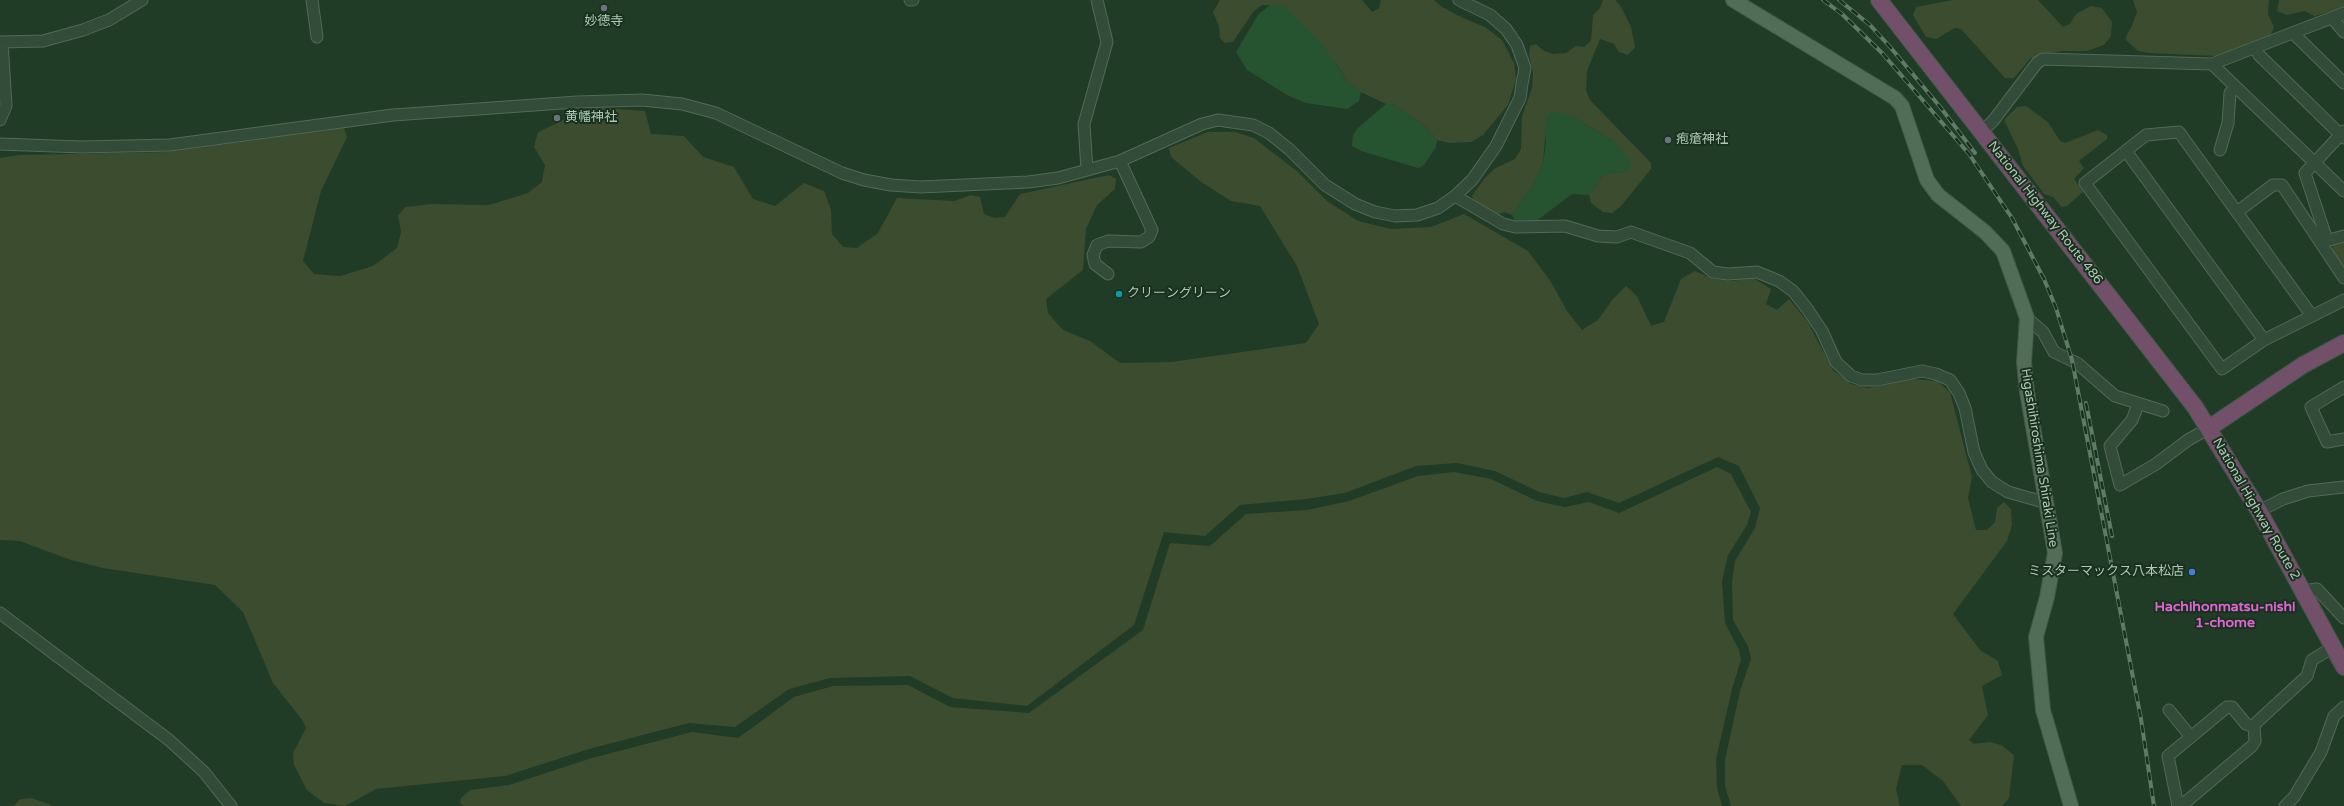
<!DOCTYPE html>
<meta charset="utf-8">
<style>
body{margin:0}
canvas{display:block;background:#203b26}
</style>
<canvas width="2344" height="806"></canvas>
<script>
const ctx = document.querySelector('canvas').getContext('2d');
ctx.lineJoin = 'round';
function fill(path, color) {
  ctx.fillStyle = color;
  ctx.fill(path, 'evenodd');
}
function poly(rows) {
  const path = new Path2D();
  for (const r of rows) {
    path.moveTo(r[0], r[1]);
    for (let i = 2; i < r.length; i += 2) path.lineTo(r[i], r[i + 1]);
  }
  return path;
}
function stroke(path, color, width, dash) {
  ctx.strokeStyle = color;
  ctx.lineWidth = width;
  ctx.lineCap = dash ? 'butt' : 'round';
  ctx.setLineDash(dash || []);
  ctx.stroke(path);
}
function label(font, color, halo, rows, align = 'center') {
  ctx.font = font + ' "Varela Round","Noto Sans JP",sans-serif';
  ctx.lineWidth = 4;
  ctx.setLineDash([]);
  ctx.textBaseline = 'middle';
  ctx.strokeStyle = halo;
  ctx.fillStyle = color;
  for (const [text, x, y, turn = 0] of rows) {
    ctx.save();
    ctx.translate(x, y);
    ctx.rotate((+turn || 0) * Math.PI / 180);
    ctx.textAlign = isNaN(turn) ? turn : align;
    if (halo) ctx.strokeText(text, 0, 0);
    ctx.fillText(text, 0, 0);
    ctx.restore();
  }
}
fill(poly([
 [1220,0,1362,0,1372,12,1379,8,1381,0,1434,0,1442,7,1463,18,1485,27,1502,40,1514,63,1516,79,1508,105,1483,135,1471,142,1449,143,1437,140,1423,124,1392,104,1386,104,1361,92,1348,82,1337,65,1270,5,1262,5,1253,12,1233,42,1225,43,1220,38,1219,26,1213,12],
 [1603,0,1615,0,1620,5,1631,27,1635,47,1628,55,1619,52,1614,44,1600,39,1587,71,1586,90,1590,100,1651,163,1651,169,1621,206,1612,213,1603,212,1591,203,1589,195,1603,175,1628,171,1613,141,1570,115,1547,116,1543,163,1535,182,1512,215,1505,212,1496,215,1475,203,1472,196,1484,179,1494,169,1515,159,1521,149,1522,116,1532,88,1533,73,1529,55,1530,46,1536,44,1544,51,1553,54,1566,53,1576,46,1584,47,1591,41,1593,15,1600,8],
 [1953,0,2038,0,2063,27,2070,24,2076,14,2091,6,2102,8,2112,22,2111,36,2104,45,2087,51,2062,51,2042,55,2030,59,2014,78,2005,78,1961,29,1955,28,1936,39,1926,37,1913,15,1916,7],
 [2133,0,2269,0,2268,14,2274,27,2270,36,2217,56,2149,53,2138,51,2126,40,2127,34,2131,28,2137,12],
 [2279,0,2344,0,2344,7,2315,16,2304,11,2287,15,2277,11],
 [2026,106,2048,122,2060,141,2065,143,2098,130,2107,135,2107,139,2079,161,2084,168,2074,179,2083,192,2067,206,2062,207,2053,197,2044,194,2023,166,2018,149,2004,120,2017,107],
 [592,107,645,111,651,134,684,136,703,157,734,167,753,199,775,206,804,183,824,191,831,210,832,234,843,247,857,248,878,233,897,198,955,201,970,195,980,197,984,214,995,218,1005,217,1020,194,1109,175,1116,179,1115,189,1097,205,1086,229,1083,270,1046,299,1048,313,1063,330,1090,341,1120,363,1171,362,1306,343,1319,324,1297,266,1260,206,1231,201,1200,181,1171,157,1169,148,1208,132,1235,132,1254,138,1298,172,1327,201,1358,221,1391,229,1431,227,1464,214,1528,251,1551,282,1567,311,1582,330,1598,320,1612,300,1626,286,1637,296,1651,326,1664,322,1681,279,1695,271,1713,279,1732,281,1753,278,1771,289,1766,304,1777,310,1789,299,1807,321,1833,370,1851,384,1868,388,1912,379,1937,381,1950,392,1972,477,1968,498,1976,530,1987,530,1995,522,1997,508,2004,502,2011,509,2012,525,2007,541,1953,614,1980,650,1998,661,2002,675,1982,686,1988,715,1969,740,1974,744,1990,742,2001,745,2014,755,2009,798,2002,806,1961,806,1943,781,1922,765,1902,765,1896,789,1900,806,1731,806,1725,786,1725,760,1740,691,1751,659,1748,646,1733,620,1732,582,1735,561,1755,528,1760,508,1739,466,1718,457,1619,503,1587,492,1564,498,1539,492,1495,471,1457,463,1416,466,1345,493,1306,499,1240,505,1205,536,1164,532,1134,625,1027,706,953,698,910,676,830,678,789,689,735,727,689,723,589,749,505,776,376,789,345,806,324,803,307,790,294,765,293,753,306,728,303,721,273,683,243,612,215,585,103,568,71,560,20,541,0,540,0,158,19,155,168,152,344,128,347,137,321,191,303,261,314,274,340,276,373,266,397,248,401,232,398,216,405,207,433,204,489,205,528,193,542,182,545,165,534,147,538,132],
 [2344,241,2344,270,2331,251,2334,244],
 [1717,467,1731,474,1751,512,1747,525,1728,555,1722,581,1725,623,1739,650,1741,660,1732,689,1716,759,1717,788,1722,806,464,806,460,803,461,798,470,790,509,785,592,758,692,732,738,738,794,697,833,686,908,685,950,707,1029,713,1143,630,1170,543,1210,546,1246,514,1307,510,1349,501,1418,476,1454,472,1491,479,1537,501,1565,507,1589,502,1619,513],
 [31,798,49,804,51,806,14,806,20,799]
]), '#3c4c2e');
fill(poly([
 [1270,5,1284,6,1322,44,1348,82,1361,92,1359,101,1347,109,1306,103,1287,95,1247,70,1236,52,1258,15],
 [1386,104,1392,104,1423,124,1437,140,1436,147,1424,165,1418,168,1361,151,1352,146,1353,135,1358,128],
 [1552,111,1570,115,1613,141,1629,159,1631,166,1628,171,1603,175,1589,195,1573,194,1568,197,1531,225,1516,222,1512,215,1535,182,1543,163,1546,143,1545,125,1547,116]
]), '#265431');
const minor = poly([
 [312,0,317,37],
 [910,0,913,0],
 [2332,18,2344,32],
 [2293,33,2344,83],
 [0,42,43,41,83,30,109,20,142,0],
 [2255,47,2259,55,2344,138],
 [2212,64,2344,191],
 [0,120,6,106,2,42],
 [1981,132,1993,121,2037,63,2043,59,2212,64,2344,13],
 [0,144,81,147,170,145,393,115,577,102,642,100,682,104,716,113,842,173,864,180,891,185,921,187,1028,182,1058,178,1120,161,1202,124,1218,120,1253,125,1269,133,1290,150,1325,185,1355,204,1375,212,1395,216,1417,215,1438,208,1455,196,1472,180,1496,146,1520,98,1522,84,1525,68,1517,45,1506,29,1490,15,1459,0],
 [2220,150,2228,123,2230,93,2235,87],
 [2126,151,2264,340],
 [1087,170,1084,124,1107,42,1097,0],
 [1455,196,1503,224,1515,227,1565,226,1598,236,1617,237,1631,232,1690,253,1713,272,1728,274,1757,272,1779,281,1793,291,1808,310,1822,331,1836,362,1851,376,1862,380,1877,380,1922,371,1936,374,1950,380,1959,393,1965,408,1974,452,1982,470,1992,482,2008,492,2047,503],
 [2237,212,2273,185,2282,185,2344,278],
 [2322,242,2325,234,2305,173,2344,131],
 [2322,242,2344,236],
 [1108,274,1095,264,1093,255,1097,245,1108,241,1141,242,1149,237,1152,230,1120,161],
 [2312,316,2179,132,2146,135,2085,183,2222,369,2264,340,2344,300],
 [2027,318,2043,332,2054,352,2077,363,2115,396,2163,411],
 [2344,387,2311,407,2327,442,2344,439],
 [2138,405,2132,420,2110,446,2120,485,2156,464,2188,440,2209,428],
 [2259,511,2283,499,2308,491,2344,487],
 [2303,591,2317,589,2344,618],
 [0,613,169,740,204,772,231,806],
 [2169,710,2191,737],
 [2178,804,2187,801,2252,746,2255,741,2254,727,2257,722,2307,676,2312,660,2333,647],
 [2178,806,2168,756,2227,707,2232,707,2246,724,2254,727],
 [2285,806,2294,797,2321,752,2334,716,2344,707]
]);
const major = poly([
 [1733,0,1895,98,1902,106,1927,180,1938,195,1985,232,2003,251,2027,318,2024,362,2027,392,2055,553,2047,597,2036,637,2043,710,2071,806]
]);
const highway = poly([
 [1879,0,2195,407,2259,511,2344,667],
 [2209,428,2303,365,2344,343]
]);
stroke(minor, '#516957', 13);
stroke(major, '#405845', 16);
stroke(highway, '#3e5644', 18);
stroke(minor, '#334b39', 11);
stroke(major, '#516c57', 14);
stroke(highway, '#725069', 16);
const rail = poly([
 [1823,0,1842,14,1883,54,1969,154,2012,218,2044,279,2056,308,2072,360,2141,719,2154,806],
 [1839,0,1870,25,1891,48,1941,108,1975,153],
 [2086,403,2112,536]
]);
stroke(rail, '#5e7c65', 4);
stroke(rail, '#19301f', 2.5, [8]);
for (const [x, y, r, color] of [
 [604,8,4,"#6b7280"],
 [557,118,4,"#6b7280"],
 [1668,140,4,"#6b7280"],
 [1119,294,4,"#0f9aa8"],
 [2192,572,4,"#3f7fe0"]
]) {
  const dot = new Path2D();
  dot.arc(x, y, r, 0, 2 * Math.PI);
  ctx.fillStyle = color;
  ctx.fill(dot);
  stroke(dot, '#19301f', 1.5);
}
label('13px', '#aec8b5', '#19301f', [
 ["妙徳寺",604,22,"center"],
 ["黄幡神社",565,118],
 ["疱瘡神社",1676,140],
 ["クリーングリーン",1127,294],
 ["ミスターマックス八本松店",2184,572,"right"]
], 'left');
label('13px', '#aec8b5', '#19301f', [
 ["National Highway Route 486",2045,213,52],
 ["Higashihiroshima Shiraki Line",2039,458,81],
 ["National Highway Route 2",2256,509,60]
]);
label('bold 14px', '#e065d4', '#19301f', [
 ["Hachihonmatsu-nishi",2225,607],
 ["1-chome",2225,623]
]);
</script>
